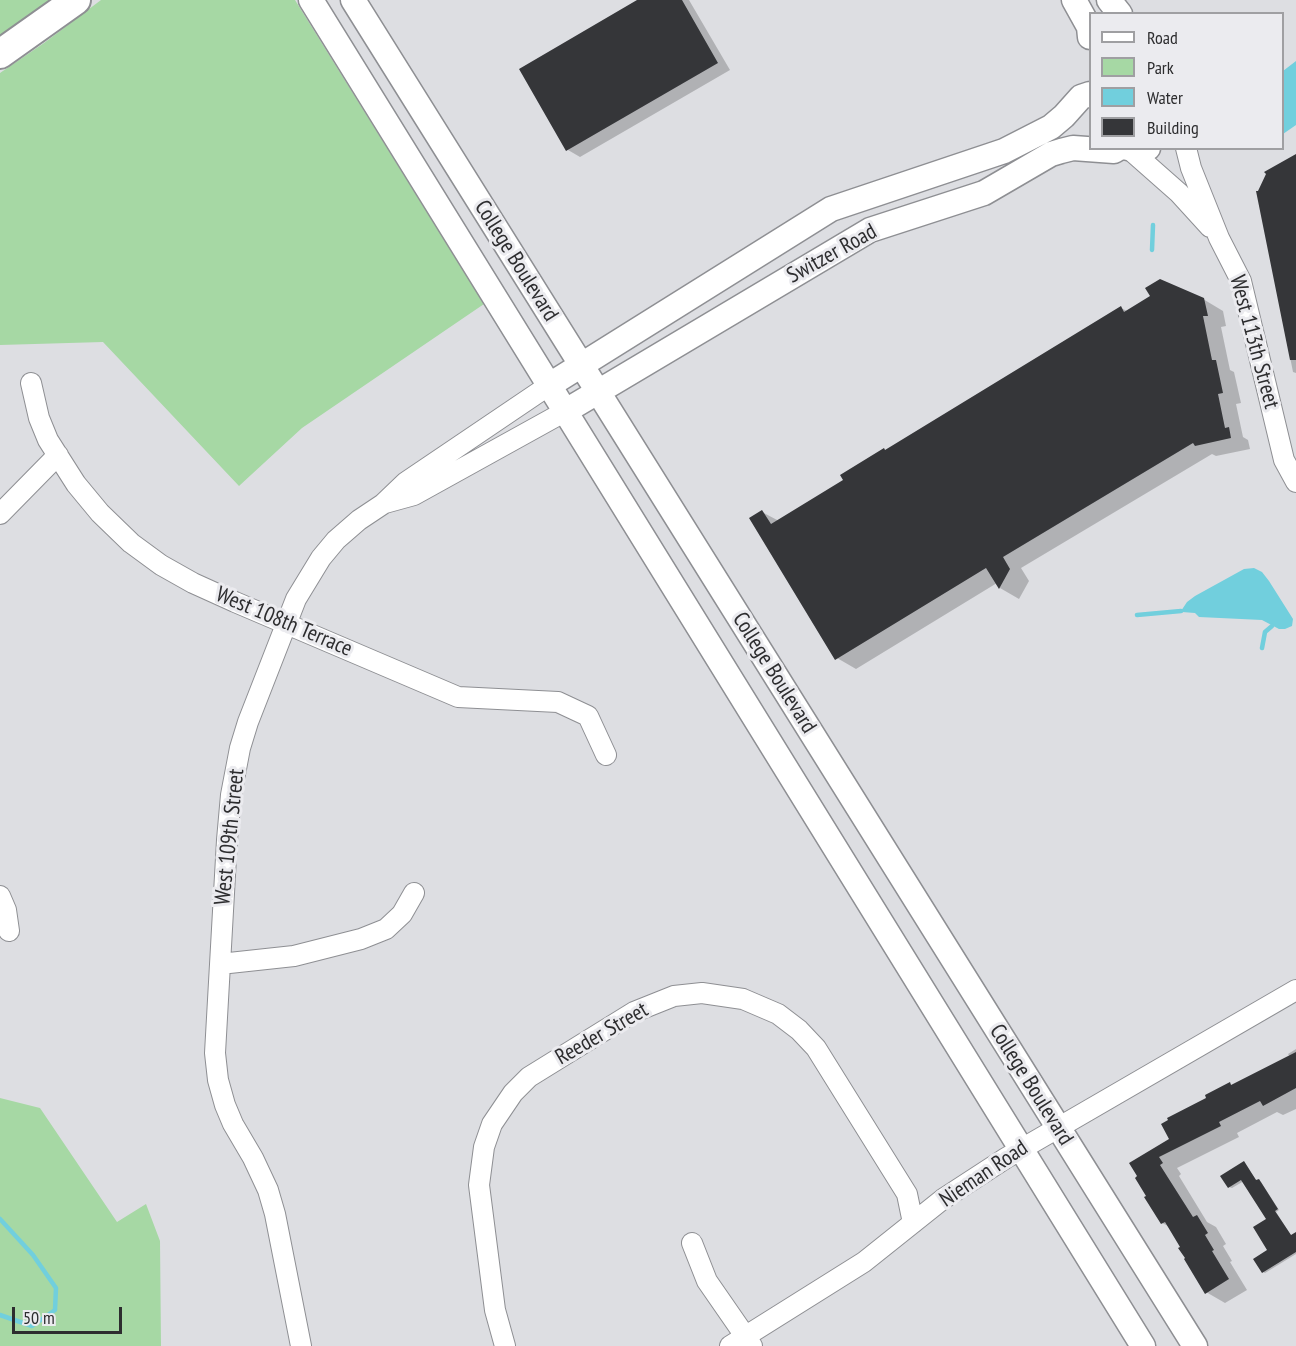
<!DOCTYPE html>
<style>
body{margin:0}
#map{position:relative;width:1296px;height:1346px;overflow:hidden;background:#dddee2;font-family:"PT Sans Narrow",sans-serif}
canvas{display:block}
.legend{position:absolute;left:1089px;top:12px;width:195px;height:138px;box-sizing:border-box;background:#ebebef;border:2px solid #9f9fa2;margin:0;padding:8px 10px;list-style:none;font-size:18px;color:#2d2d2f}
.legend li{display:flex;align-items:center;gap:12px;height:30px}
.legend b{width:30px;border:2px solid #9f9fa2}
.scale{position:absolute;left:12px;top:1307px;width:110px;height:27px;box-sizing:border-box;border:3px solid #2d2d2f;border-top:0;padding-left:8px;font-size:18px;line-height:21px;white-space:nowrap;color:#2d2d2f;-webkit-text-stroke:4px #ebebef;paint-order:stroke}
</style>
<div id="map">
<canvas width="1296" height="1346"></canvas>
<ul class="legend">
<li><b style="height:8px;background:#fff"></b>Road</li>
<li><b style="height:16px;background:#a6d8a4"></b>Park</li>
<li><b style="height:16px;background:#71cfdd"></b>Water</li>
<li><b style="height:16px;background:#353639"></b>Building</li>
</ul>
<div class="scale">50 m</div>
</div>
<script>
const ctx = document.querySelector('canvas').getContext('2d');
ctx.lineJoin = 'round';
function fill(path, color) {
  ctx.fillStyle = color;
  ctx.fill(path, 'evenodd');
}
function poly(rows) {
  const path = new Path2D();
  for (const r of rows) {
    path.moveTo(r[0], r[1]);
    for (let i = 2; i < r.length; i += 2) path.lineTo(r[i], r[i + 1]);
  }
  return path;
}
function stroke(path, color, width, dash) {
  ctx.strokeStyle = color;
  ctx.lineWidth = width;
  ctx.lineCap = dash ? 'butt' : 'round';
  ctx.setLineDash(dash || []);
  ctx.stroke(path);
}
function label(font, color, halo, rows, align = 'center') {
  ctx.font = font + ' "PT Sans Narrow",sans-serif';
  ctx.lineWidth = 6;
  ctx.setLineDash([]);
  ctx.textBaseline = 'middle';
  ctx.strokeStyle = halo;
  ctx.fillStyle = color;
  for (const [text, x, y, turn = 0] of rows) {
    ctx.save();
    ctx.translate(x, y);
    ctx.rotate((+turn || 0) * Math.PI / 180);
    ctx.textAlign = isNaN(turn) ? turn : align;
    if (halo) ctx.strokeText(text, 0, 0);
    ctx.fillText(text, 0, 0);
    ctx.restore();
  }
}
fill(poly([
 [0,0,53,0,0,38],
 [101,0,295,0,484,304,302,428,239,486,103,342,0,345,0,73,44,43],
 [0,1098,40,1108,117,1222,146,1204,160,1241,161,1346,0,1346]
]), '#a6d8a4');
fill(poly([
 [1296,61,1296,125,1283,134,1283,71],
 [1254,568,1262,572,1269,581,1293,619,1292,626,1285,629,1279,629,1262,620,1199,617,1195,613,1182,612,1181,611,1187,602,1195,596,1244,569]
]), '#71cfdd');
fill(poly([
 [640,0,689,0,730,70,580,157,568,150],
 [1296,155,1296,373,1293,372,1257,192],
 [1203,299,1223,311,1226,326,1221,327,1230,370,1234,372,1241,403,1236,404,1243,437,1248,440,1250,449,1216,456,1212,454,1021,568,1029,581,1019,599,1000,588,997,583,856,669,837,658,762,512,779,521,846,481,886,451,1121,308,1127,311],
 [1296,1049,1296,1109,1283,1115,1277,1112,1237,1133,1239,1137,1177,1168,1181,1174,1179,1176,1207,1222,1216,1227,1226,1244,1223,1246,1232,1261,1230,1262,1247,1290,1225,1303,1206,1292,1182,1247,1170,1227,1162,1223,1137,1178,1208,1098,1230,1084,1233,1086,1290,1057,1288,1054],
 [1244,1163,1257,1181,1261,1182,1279,1210,1276,1212,1292,1237,1296,1234,1296,1254,1265,1273,1263,1272,1269,1251,1268,1219,1244,1181,1232,1188,1229,1187]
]), '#0003');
stroke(poly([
 [1152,250,1153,225],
 [1137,615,1181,611],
 [1262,648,1265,632,1272,626],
 [0,1219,33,1255,56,1288,55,1310,32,1326,0,1315]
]), '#71cfdd', 4.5);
fill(poly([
 [637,0,682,0,718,63,566,151,519,69],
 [1296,154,1296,360,1290,360,1256,191,1258,191,1266,174,1264,172],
 [1160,279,1204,298,1208,316,1203,316,1212,360,1216,360,1223,393,1218,394,1225,428,1229,427,1231,438,1195,446,1193,443,1003,557,1010,569,999,589,986,568,835,660,749,518,762,510,771,524,843,480,840,475,884,448,885,450,1121,306,1124,312,1150,296,1145,288],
 [1296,1052,1296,1088,1263,1106,1260,1101,1219,1122,1221,1126,1159,1157,1163,1163,1160,1165,1193,1217,1197,1215,1208,1233,1205,1235,1214,1250,1212,1251,1229,1279,1205,1294,1184,1259,1185,1258,1178,1248,1180,1247,1165,1222,1161,1224,1144,1197,1146,1196,1135,1178,1137,1176,1129,1163,1169,1139,1161,1124,1168,1120,1167,1118,1206,1098,1205,1095,1230,1082,1231,1085],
 [1244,1161,1256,1180,1259,1179,1278,1209,1275,1211,1291,1235,1296,1232,1296,1252,1262,1273,1253,1259,1267,1250,1253,1227,1266,1219,1241,1180,1228,1188,1220,1176]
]), '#353639');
const minor = poly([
 [1128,148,1179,193,1210,227],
 [1186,148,1191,168,1219,238,1241,281,1284,460,1296,482],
 [31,383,39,418,48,440,76,484,100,513,131,543,161,565,193,583,235,602,458,697,558,702,588,716,606,755],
 [385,503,414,495,564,412],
 [0,514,58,455],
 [0,896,6,910,9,931],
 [220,964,294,956,361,939,386,929,402,914,414,893],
 [692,1243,707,1281,752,1346],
 [301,1346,275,1214,268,1190,253,1158,233,1124,225,1105,218,1080,215,1053,227,840,231,795,240,748,248,722,296,599,321,558,336,540,359,520,383,504,406,482,548,386],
 [505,1346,495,1310,479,1185,484,1147,492,1124,513,1093,529,1077,634,1012,674,996,702,993,743,999,778,1014,799,1030,816,1048,907,1194,913,1223],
 [730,1346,864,1262,943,1199,1006,1158,1296,990]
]);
const major = poly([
 [311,0,1143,1346],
 [353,0,1195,1346],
 [1074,0,1089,27,1090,37],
 [1109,0,1120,14],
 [1128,148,1148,148],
 [548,386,831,209,1004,151,1051,127,1064,116,1081,97,1090,94],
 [564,412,870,230,984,193,1051,154,1061,151,1073,148,1114,151,1119,148]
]);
const highway = poly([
 [0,54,76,0]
]);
stroke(minor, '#8e8f93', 22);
stroke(major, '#8e8f93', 27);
stroke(highway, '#8e8f93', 32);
stroke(minor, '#fff', 20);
stroke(major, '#fff', 24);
stroke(highway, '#fff', 28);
label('22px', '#2d2d2f', '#ebebef', [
 ["Switzer Road",832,254,-29],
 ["College Boulevard",516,261,58],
 ["West 113th Street",1254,342,75],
 ["West 108th Terrace",284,622,23],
 ["College Boulevard",774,673,58],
 ["West 109th Street",230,837,-84],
 ["Reeder Street",602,1034,-30],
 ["College Boulevard",1031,1085,58],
 ["Nieman Road",984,1174,-34]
]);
</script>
